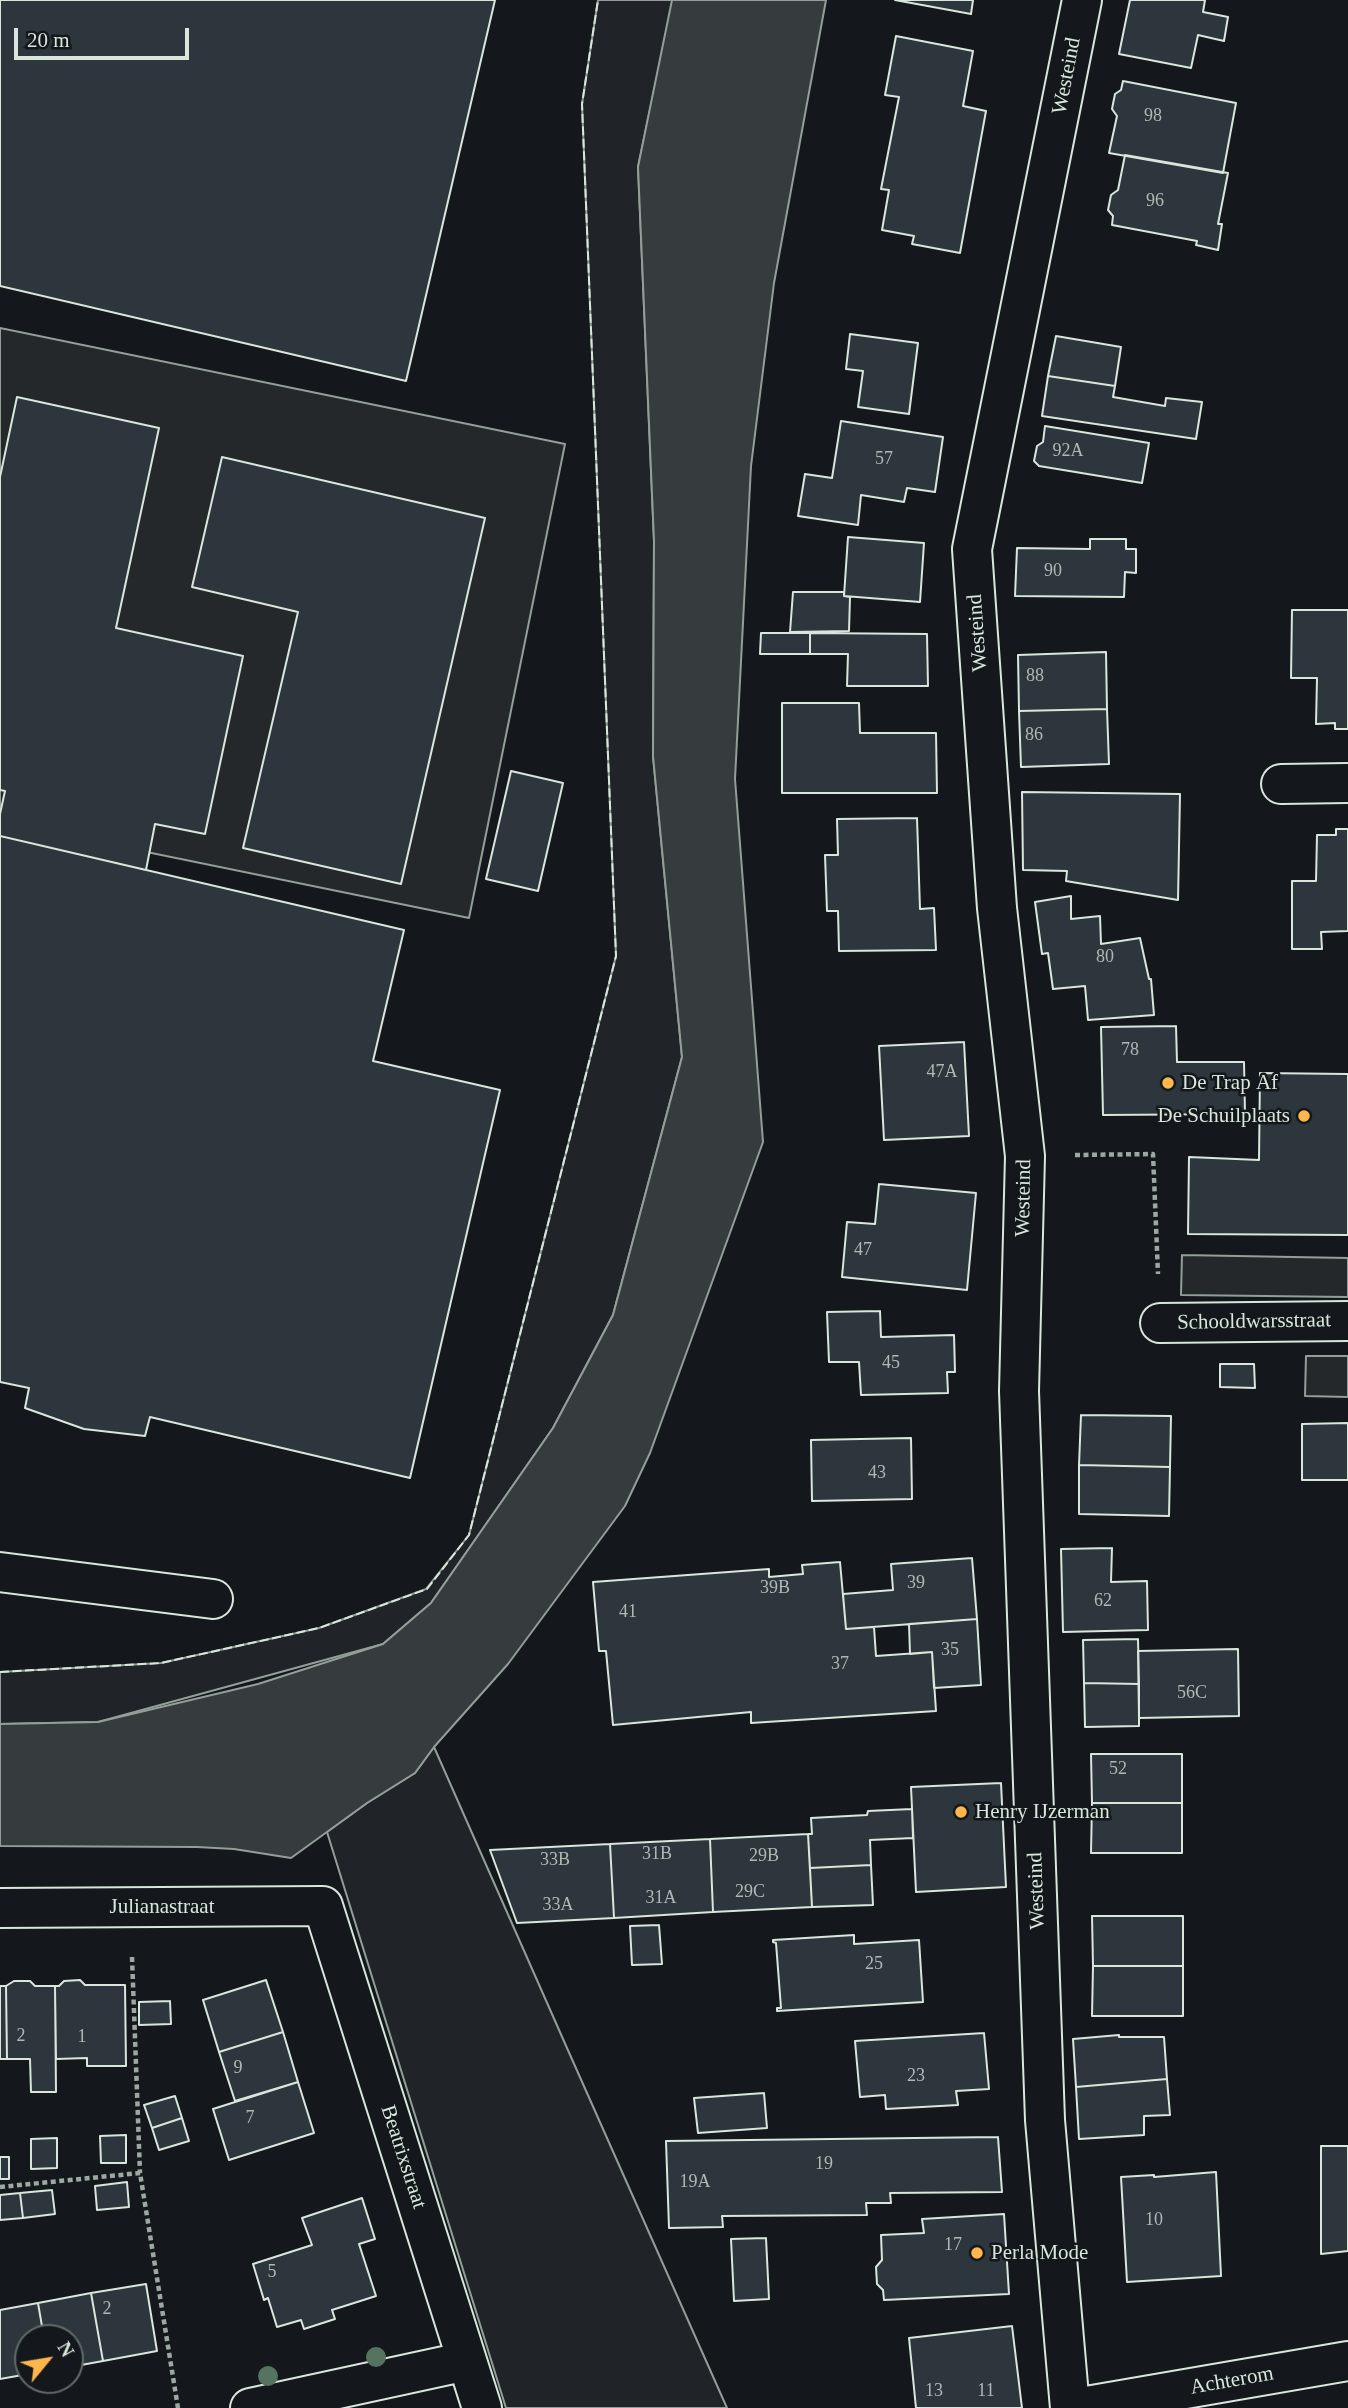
<!DOCTYPE html>
<style>
body{margin:0}
#map{position:relative;width:1348px;height:2408px;overflow:hidden;background:#14181c;font-family:Georgia,serif}
canvas{display:block}
.north{position:absolute;left:14px;top:2324px;width:70px;height:70px;box-sizing:border-box;background:#14181c;border:2px solid #626a69;border-radius:50%;rotate:60deg;font-size:19px;font-weight:700;line-height:28px;text-align:center;color:#d8e6dc}
.north::after{content:'';display:block;margin:auto;width:24px;height:32px;background:#ffb74d;clip-path:polygon(50% 0,100% 100%,50% 72%,0 100%)}
.scale{position:absolute;left:14px;top:28px;width:175px;height:32px;box-sizing:border-box;border:4px solid #d8e6dc;border-top:0;padding-left:9px;font-size:21px;line-height:24px;white-space:nowrap;color:#d8e6dc;-webkit-text-stroke:5px #14181c;paint-order:stroke}
</style>
<div id="map">
<canvas width="1348" height="2408"></canvas>
<div class="north">N</div>
<div class="scale">20 m</div>
</div>
<script>
const ctx = document.querySelector('canvas').getContext('2d');
ctx.lineJoin = 'round';
function fill(path, color) {
  ctx.fillStyle = color;
  ctx.fill(path, 'evenodd');
}
function poly(rows) {
  const path = new Path2D();
  for (const r of rows) {
    path.moveTo(r[0], r[1]);
    for (let i = 2; i < r.length; i += 2) path.lineTo(r[i], r[i + 1]);
  }
  return path;
}
function stroke(path, color, width, dash) {
  ctx.strokeStyle = color;
  ctx.lineWidth = width;
  ctx.lineCap = dash ? 'butt' : 'round';
  ctx.setLineDash(dash || []);
  ctx.stroke(path);
}
function label(font, color, halo, rows, align = 'center') {
  ctx.font = font + ' Georgia,serif';
  ctx.lineWidth = 5;
  ctx.setLineDash([]);
  ctx.textBaseline = 'middle';
  ctx.strokeStyle = halo;
  ctx.fillStyle = color;
  for (const [text, x, y, turn = 0] of rows) {
    ctx.save();
    ctx.translate(x, y);
    ctx.rotate((+turn || 0) * Math.PI / 180);
    ctx.textAlign = isNaN(turn) ? turn : align;
    if (halo) ctx.strokeText(text, 0, 0);
    ctx.fillText(text, 0, 0);
    ctx.restore();
  }
}
const green = poly([
 [598,0,673,0,638,167,654,541,653,756,682,1057,613,1315,553,1428,431,1603,383,1644,98,1722,0,1724,0,1672,161,1663,319,1628,426,1589,469,1535,616,956,582,104,598,0],
 [434,1747,567,2048,727,2408,506,2408,327,1832,367,1803,415,1773,434,1747]
]);
fill(green, '#202428');
stroke(green, '#939e99', 2);
const parking = poly([
 [0,328,565,444,469,918,0,822,0,328],
 [1182,1255,1348,1258,1348,1297,1181,1295,1182,1255],
 [1306,1356,1348,1356,1348,1397,1305,1396,1306,1356]
]);
fill(parking, '#24282b');
stroke(parking, '#939e99', 2);
const water = poly([
 [672,0,826,0,774,283,751,466,735,779,763,1142,650,1453,625,1506,508,1664,434,1747,415,1773,367,1803,291,1858,234,1849,197,1847,0,1846,0,1724,98,1722,258,1684,383,1644,431,1603,553,1428,613,1315,682,1057,653,756,654,541,638,167,672,0]
]);
fill(water, '#363b3e');
stroke(water, '#939e99', 2);
const building = poly([
 [0,0,495,0,406,381,0,286,0,0],
 [895,0,973,0,971,14,895,0],
 [1130,0,1205,0,1203,12,1228,17,1224,41,1198,35,1191,68,1119,54,1130,0],
 [896,36,973,51,963,106,986,111,960,253,912,244,914,236,882,230,889,190,881,189,899,97,885,95,896,36],
 [1123,81,1236,103,1223,173,1109,153,1117,116,1112,109,1115,94,1121,90,1123,81],
 [1125,155,1228,173,1218,224,1222,224,1218,250,1196,245,1197,241,1112,225,1113,216,1108,210,1111,195,1118,190,1125,155],
 [850,334,918,343,909,414,858,407,863,371,846,369,850,334],
 [1056,336,1121,347,1115,386,1048,376,1056,336],
 [1048,376,1115,386,1113,397,1165,406,1166,398,1202,402,1196,439,1042,416,1048,376],
 [17,397,159,428,116,628,243,656,205,834,155,824,146,870,0,836,0,814,5,791,0,790,0,477,17,397],
 [841,421,943,437,935,492,907,488,904,502,861,495,858,525,798,516,805,474,832,478,841,421],
 [1045,426,1149,443,1142,483,1039,466,1034,461,1037,446,1043,442,1045,426],
 [222,457,485,518,401,884,243,848,298,612,192,587,222,457],
 [848,537,924,543,920,602,844,596,848,537],
 [1090,539,1126,539,1126,549,1136,549,1136,573,1125,572,1124,597,1015,596,1017,548,1090,549,1090,539],
 [793,592,844,592,844,596,850,597,849,631,790,632,793,592],
 [1292,610,1348,610,1348,729,1335,729,1335,723,1316,724,1317,678,1291,678,1292,610],
 [761,633,810,633,810,654,760,654,761,633],
 [810,633,927,634,928,686,847,686,848,654,810,654,810,633],
 [1106,652,1107,709,1019,711,1018,655,1106,652],
 [782,703,859,703,860,733,936,733,937,793,782,793,782,703],
 [1107,709,1109,764,1021,767,1019,711,1107,709],
 [511,771,563,783,538,891,486,879,511,771],
 [1022,792,1180,794,1178,900,1066,881,1067,871,1023,870,1022,792],
 [917,818,920,909,934,908,936,950,839,951,838,911,827,911,825,855,838,855,837,819,917,818],
 [1336,829,1348,829,1348,931,1321,932,1322,949,1292,949,1292,881,1316,881,1317,835,1336,835,1336,829],
 [0,836,404,930,373,1061,500,1090,410,1478,150,1417,145,1436,84,1429,25,1408,29,1388,0,1382,0,836],
 [1071,896,1071,919,1100,916,1101,944,1140,938,1149,979,1151,979,1154,1015,1088,1020,1085,986,1053,989,1048,953,1042,954,1035,902,1071,896],
 [1176,1026,1177,1062,1244,1062,1245,1114,1103,1115,1101,1027,1176,1026],
 [964,1042,969,1136,884,1140,879,1046,964,1042],
 [1260,1073,1348,1074,1348,1235,1188,1234,1189,1157,1259,1160,1260,1073],
 [879,1184,976,1193,967,1290,842,1277,847,1222,875,1224,879,1184],
 [880,1311,881,1337,954,1335,955,1372,947,1372,948,1393,861,1395,859,1362,829,1362,827,1312,880,1311],
 [1220,1364,1254,1364,1255,1388,1220,1387,1220,1364],
 [1081,1415,1171,1416,1170,1467,1079,1465,1081,1415],
 [1348,1423,1348,1480,1302,1480,1302,1424,1348,1423],
 [911,1438,912,1499,812,1501,811,1440,911,1438],
 [1079,1465,1170,1467,1169,1516,1079,1514,1079,1465],
 [1112,1548,1111,1582,1147,1581,1148,1630,1063,1632,1061,1549,1112,1548],
 [972,1558,977,1619,846,1629,843,1594,893,1590,891,1564,972,1558],
 [840,1562,846,1629,874,1627,876,1656,932,1652,936,1711,751,1723,751,1712,613,1725,606,1651,599,1651,593,1582,769,1569,769,1577,803,1574,802,1565,840,1562],
 [977,1619,981,1685,934,1688,932,1652,910,1654,909,1624,977,1619],
 [1138,1639,1139,1684,1084,1683,1083,1640,1138,1639],
 [1238,1649,1239,1716,1139,1718,1138,1651,1238,1649],
 [1084,1683,1139,1684,1139,1726,1085,1727,1084,1683],
 [1091,1754,1182,1754,1182,1803,1092,1803,1091,1754],
 [1001,1783,1006,1887,916,1892,911,1787,1001,1783],
 [1092,1803,1182,1803,1182,1853,1091,1853,1092,1803],
 [912,1809,913,1838,870,1840,871,1865,810,1868,808,1834,812,1834,811,1818,867,1815,868,1811,912,1809],
 [808,1834,812,1907,713,1912,710,1839,808,1834],
 [710,1839,713,1912,614,1918,610,1844,710,1839],
 [610,1844,614,1918,517,1923,490,1850,610,1844],
 [871,1865,873,1905,812,1907,810,1868,871,1865],
 [1092,1916,1183,1916,1183,1966,1093,1966,1092,1916],
 [659,1925,662,1964,632,1965,630,1926,659,1925],
 [854,1935,854,1944,919,1940,923,2002,777,2011,777,2008,781,2008,776,1943,773,1942,773,1940,854,1935],
 [1093,1966,1183,1966,1183,2016,1092,2016,1093,1966],
 [80,1980,85,1985,125,1985,126,2066,87,2066,87,2058,56,2059,55,1986,59,1986,64,1981,80,1980],
 [266,1980,283,2032,219,2052,203,2000,266,1980],
 [14,1981,30,1981,35,1986,55,1986,56,2092,31,2092,30,2059,7,2059,6,1986,14,1981],
 [0,1986,6,1986,7,2059,0,2059,0,1986],
 [170,2001,171,2024,139,2025,139,2002,170,2001],
 [283,2032,298,2082,235,2101,219,2052,283,2032],
 [984,2033,989,2089,956,2091,958,2105,886,2109,885,2095,860,2097,855,2041,984,2033],
 [1119,2035,1119,2037,1164,2037,1167,2079,1076,2087,1073,2039,1119,2035],
 [1167,2079,1170,2115,1144,2116,1144,2135,1079,2139,1076,2087,1167,2079],
 [298,2082,314,2133,229,2160,213,2109,298,2082],
 [764,2093,767,2128,698,2133,694,2098,764,2093],
 [175,2096,182,2118,152,2128,144,2105,175,2096],
 [182,2118,189,2141,159,2150,152,2128,182,2118],
 [126,2135,126,2163,101,2163,100,2136,126,2135],
 [998,2137,1002,2192,890,2193,891,2203,866,2203,867,2215,722,2216,723,2227,669,2228,666,2141,998,2137],
 [57,2138,57,2168,31,2169,31,2139,57,2138],
 [1321,2146,1348,2146,1348,2251,1321,2254,1321,2146],
 [0,2157,9,2157,9,2179,0,2179,0,2157],
 [1216,2172,1221,2276,1127,2282,1121,2177,1154,2175,1154,2177,1216,2172],
 [127,2182,129,2207,97,2210,95,2186,127,2182],
 [52,2190,55,2214,23,2218,20,2193,52,2190],
 [20,2193,23,2218,0,2220,0,2195,20,2193],
 [362,2198,375,2239,359,2244,376,2296,332,2310,335,2319,304,2329,301,2320,277,2327,268,2298,264,2300,253,2264,312,2245,302,2218,362,2198],
 [1004,2214,1009,2294,884,2300,883,2290,877,2284,876,2267,882,2260,881,2235,924,2233,922,2219,1004,2214],
 [766,2238,769,2299,734,2301,731,2239,766,2238],
 [146,2284,157,2351,103,2361,91,2293,146,2284],
 [91,2293,103,2361,70,2367,70,2338,44,2338,38,2303,91,2293],
 [38,2303,44,2338,28,2338,28,2374,0,2379,0,2310,38,2303],
 [1012,2326,1022,2408,916,2408,909,2338,1012,2326]
]);
fill(building, '#2c363c');
stroke(building, '#d8e6dc', 2);
const minor = poly([
 [1281,784,1348,783],
 [1160,1323,1348,1321],
 [0,1572,213,1599],
 [0,1908,323,1906,482,2408],
 [250,2408,467,2361],
 [1070,2408,1045,2120,1019,1391,1025,1156,997,908,972,549,1082,0],
 [1075,2408,1348,2361]
]);
stroke(minor, '#d8e6dc', 42);
stroke(poly([
 [1075,1155,1153,1154,1158,1274],
 [132,1957,140,2173],
 [0,2187,140,2173,178,2408]
]), '#9da8a2', 4.5, [5, 3.5]);
stroke(minor, '#14181c', 38);
stroke(poly([
 [0,1672,161,1663,319,1628,427,1589,469,1535,616,956,582,104,598,0]
]), '#d8e6dc', 2, [9, 3.5]);
ctx.fillStyle = '#55745f';
for (const [x, y] of [
 [376,2357],
 [268,2376]
]) {
  ctx.beginPath();
  ctx.arc(x, y, 10, 0, 2 * Math.PI);
  ctx.fill();
}
for (const [x, y, r, color] of [
 [1168,1083,7,"#ffb74d"],
 [1304,1116,7,"#ffb74d"],
 [961,1812,7,"#ffb74d"],
 [977,2253,7,"#ffb74d"]
]) {
  const dot = new Path2D();
  dot.arc(x, y, r, 0, 2 * Math.PI);
  ctx.fillStyle = color;
  ctx.fill(dot);
  stroke(dot, '#14181c', 2.5);
}
label('18px', '#adbab4', null, [
 ["98",1153,116],
 ["96",1155,201],
 ["92A",1068,451],
 ["57",884,459],
 ["90",1053,571],
 ["88",1035,676],
 ["86",1034,735],
 ["80",1105,957],
 ["78",1130,1050],
 ["47A",942,1072],
 ["47",863,1250],
 ["45",891,1363],
 ["43",877,1473],
 ["39",916,1583],
 ["39B",775,1588],
 ["62",1103,1601],
 ["41",628,1612],
 ["35",950,1650],
 ["37",840,1664],
 ["56C",1192,1693],
 ["52",1118,1769],
 ["31B",657,1854],
 ["29B",764,1856],
 ["33B",555,1860],
 ["29C",750,1892],
 ["31A",661,1898],
 ["33A",558,1905],
 ["25",874,1964],
 ["2",21,2036],
 ["1",82,2037],
 ["9",238,2068],
 ["23",916,2076],
 ["7",250,2118],
 ["19",824,2164],
 ["19A",695,2182],
 ["10",1154,2220],
 ["17",953,2245],
 ["5",272,2272],
 ["2",107,2309],
 ["13",934,2391],
 ["11",986,2391]
]);
label('21px', '#d8e6dc', '#14181c', [
 ["Westeind",1067,76,-79],
 ["Westeind",978,633,-94],
 ["Westeind",1024,1198,-89],
 ["Schooldwarsstraat",1254,1322,-1],
 ["Westeind",1037,1891,-92],
 ["Julianastraat",162,1907],
 ["Beatrixstraat",403,2157,72],
 ["Achterom",1232,2381,-10]
]);
label('21px', '#d8e6dc', '#14181c', [
 ["De Trap Af",1182,1083],
 ["De Schuilplaats",1290,1116,"right"],
 ["Henry IJzerman",975,1812],
 ["Perla Mode",991,2253]
], 'left');
</script>
